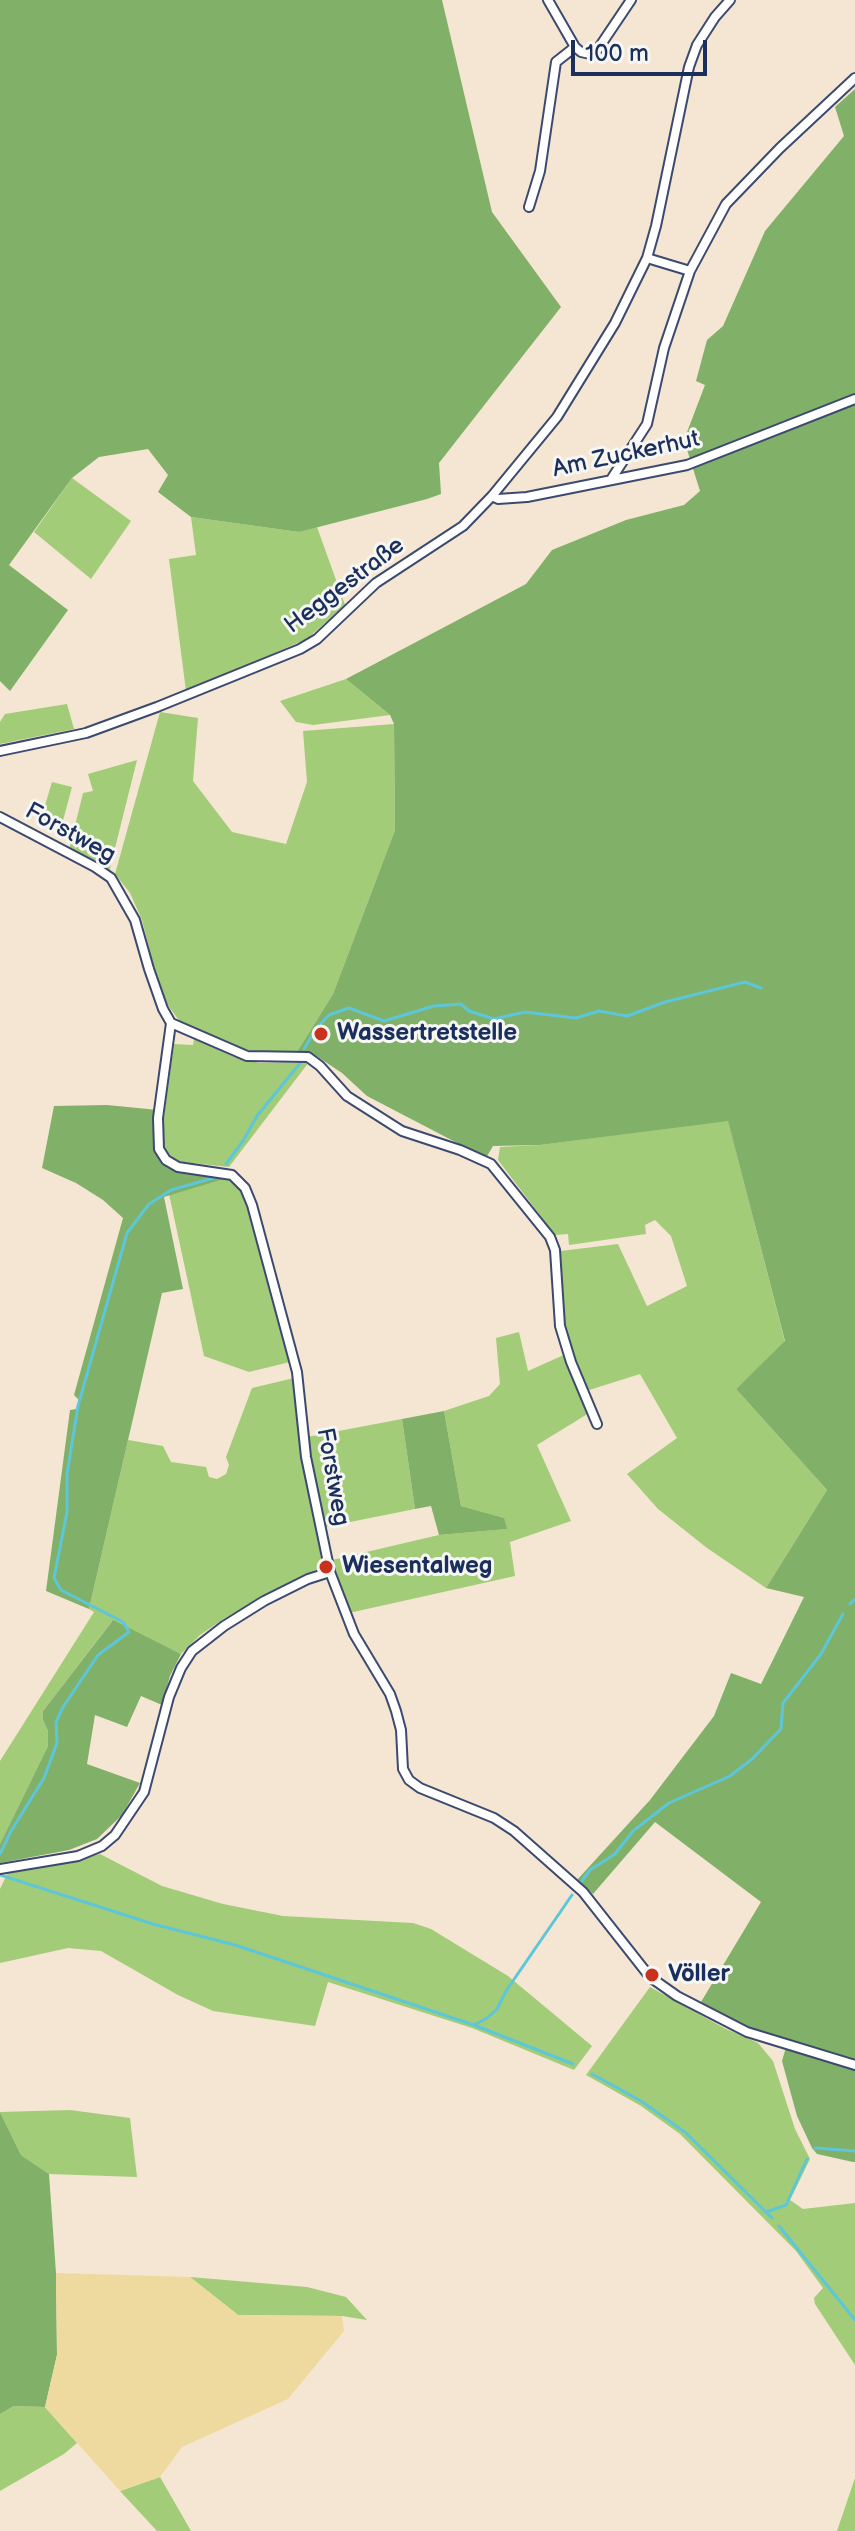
<!DOCTYPE html>
<meta charset="utf-8">
<style>
body{margin:0}
#map{position:relative;width:855px;height:2531px;overflow:hidden;background:#f4e6d2;font-family:"Balsamiq Sans",sans-serif}
canvas{display:block}
.scale{position:absolute;left:571px;top:40px;width:136px;height:36px;box-sizing:border-box;border:4px solid #1b2f5e;border-top:0;padding-left:10px;font-size:24px;line-height:28px;white-space:nowrap;color:#1b2f5e;-webkit-text-stroke:6px #f6f6f2;paint-order:stroke}
</style>
<div id="map">
<canvas width="855" height="2531"></canvas>
<div class="scale">100 m</div>
</div>
<script>
const ctx = document.querySelector('canvas').getContext('2d');
ctx.lineJoin = 'round';
function fill(path, color) {
  ctx.fillStyle = color;
  ctx.fill(path, 'evenodd');
}
function poly(rows) {
  const path = new Path2D();
  for (const r of rows) {
    path.moveTo(r[0], r[1]);
    for (let i = 2; i < r.length; i += 2) path.lineTo(r[i], r[i + 1]);
  }
  return path;
}
function stroke(path, color, width, dash) {
  ctx.strokeStyle = color;
  ctx.lineWidth = width;
  ctx.lineCap = dash ? 'butt' : 'round';
  ctx.setLineDash(dash || []);
  ctx.stroke(path);
}
function label(font, color, halo, rows, align = 'center') {
  ctx.font = font + ' "Balsamiq Sans",sans-serif';
  ctx.lineWidth = 6;
  ctx.setLineDash([]);
  ctx.textBaseline = 'middle';
  ctx.strokeStyle = halo;
  ctx.fillStyle = color;
  for (const [text, x, y, turn = 0] of rows) {
    ctx.save();
    ctx.translate(x, y);
    ctx.rotate((+turn || 0) * Math.PI / 180);
    ctx.textAlign = isNaN(turn) ? turn : align;
    if (halo) ctx.strokeText(text, 0, 0);
    ctx.fillText(text, 0, 0);
    ctx.restore();
  }
}
fill(poly([
 [72,478,131,521,91,579,34,532],
 [191,517,299,532,317,527,345,605,307,639,186,691,169,559,196,555],
 [346,679,390,715,313,725,296,722,280,701],
 [67,704,74,729,0,744,0,722,5,714],
 [160,712,198,718,193,781,232,832,286,844,307,782,303,731,394,724,395,830,333,994,297,1052,262,1053,239,1048,181,1023,167,1004,154,967,142,920,130,893,115,874],
 [137,760,109,872,69,850,83,793,93,791,88,774],
 [52,782,72,787,61,828,40,822],
 [194,1039,234,1057,260,1063,309,1062,229,1167,182,1162,167,1156,164,1149,162,1132,174,1044,193,1045],
 [728,1120,785,1342,736,1389,827,1490,766,1588,707,1548,658,1509,627,1474,677,1438,640,1374,586,1391,563,1326,558,1255,561,1251,618,1244,647,1306,687,1286,671,1236,655,1220,645,1225,646,1234,569,1245,568,1234,555,1235,498,1160,500,1147,540,1145],
 [227,1178,241,1190,246,1200,285,1337,290,1362,249,1372,204,1356,169,1194],
 [519,1332,528,1371,566,1354,589,1413,537,1445,571,1521,510,1542,515,1576,349,1613,332,1560,439,1535,506,1529,503,1518,461,1506,444,1411,489,1396,500,1384,496,1338],
 [294,1378,301,1457,323,1567,305,1574,225,1618,200,1635,181,1654,112,1621,43,1711,43,1720,48,1731,48,1746,0,1844,0,1761,94,1612,89,1609,128,1440,163,1446,171,1462,206,1467,209,1477,217,1479,226,1474,229,1465,226,1457,252,1388],
 [402,1419,415,1509,325,1527,307,1437],
 [100,1854,162,1886,223,1904,283,1916,413,1923,431,1929,508,1976,592,2046,574,2070,472,2028,328,1982,315,2026,213,2011,178,1995,101,1951,68,1948,0,1963,0,1889,8,1872],
 [650,1987,724,2028,758,2043,773,2061,795,2129,810,2159,790,2200,803,2209,855,2203,855,2365,815,2304,814,2298,823,2288,796,2251,680,2134,641,2106,586,2075],
 [70,2110,130,2118,137,2177,49,2174,21,2155,0,2112],
 [190,2277,307,2287,346,2297,367,2320,342,2316,238,2315],
 [14,2406,45,2407,77,2443,64,2454,0,2491,0,2414],
 [160,2477,191,2531,157,2531,120,2491],
 [855,2478,855,2531,837,2531]
]), '#a2cc78');
fill(poly([
 [0,0,442,0,492,212,561,307,439,463,441,494,427,499,299,532,191,517,158,492,168,475,148,449,99,457,72,478,9,565,68,610,10,691,0,681],
 [855,89,855,2162,853,2162,817,2154,812,2148,797,2116,782,2061,788,2040,756,2031,701,2002,761,1902,655,1822,593,1894,577,1880,650,1800,714,1716,731,1673,761,1684,804,1597,766,1588,827,1490,736,1389,785,1341,728,1121,540,1145,493,1146,486,1158,367,1096,342,1073,309,1051,297,1052,333,994,395,830,394,724,390,715,346,679,526,584,552,550,626,520,684,505,700,491,684,440,705,385,696,381,707,340,723,326,765,231,844,136,835,107],
 [107,1105,158,1110,164,1163,227,1178,164,1197,183,1289,162,1293,89,1609,46,1591,70,1410,76,1409,79,1400,74,1395,123,1218,103,1200,76,1183,42,1168,54,1106],
 [444,1411,461,1506,504,1518,507,1529,439,1535,431,1506,415,1509,402,1419],
 [113,1620,181,1654,170,1676,162,1705,141,1696,127,1727,95,1715,87,1764,140,1783,122,1815,97,1839,69,1850,0,1863,0,1844,48,1746,48,1731,43,1720,43,1711],
 [0,2112,21,2155,49,2174,56,2273,57,2355,45,2407,14,2406,0,2414]
]), '#81b068');
fill(poly([
 [56,2273,190,2277,238,2315,342,2316,344,2331,288,2399,182,2447,160,2477,120,2491,45,2407,57,2355]
]), '#eeda9e');
stroke(poly([
 [304,1049,316,1029,329,1015,349,1008,384,1021,434,1006,461,1004,469,1011,494,1019,525,1012,576,1018,599,1011,627,1016,665,1002,745,982,761,988],
 [226,1164,243,1141,257,1116,301,1062],
 [850,1604,855,1599],
 [0,1854,11,1831,44,1778,57,1743,56,1722,63,1707,98,1655,129,1632,123,1622,61,1590,54,1578,67,1512,67,1474,78,1406,127,1233,149,1204,171,1190,217,1177],
 [0,1875,153,1924,235,1945,474,2025,573,2064],
 [582,1881,590,1870,615,1854,633,1831,669,1803,730,1776,752,1759,781,1729,783,1703,821,1654,843,1614],
 [474,2025,487,2018,497,2009,506,1991,572,1895],
 [592,2074,641,2101,686,2133,772,2218],
 [815,2148,855,2151],
 [766,2212,786,2205,807,2159],
 [779,2226,855,2320]
]), '#5dc6d9', 3);
const minor = poly([
 [548,0,575,47,581,52,590,54,598,49,631,0],
 [529,207,540,171,556,62,575,47],
 [647,258,690,271],
 [612,478,647,424,664,348,690,271,726,204,780,148,855,78],
 [492,496,498,499,527,497,687,465,855,399],
 [0,751,86,733,157,707,300,649,317,639,376,583,463,526,492,496,557,417,615,323,647,258,656,226,689,67,697,45,715,17,730,0],
 [0,817,95,867,111,878,135,920,149,969,163,1009,171,1023,158,1118,159,1149,166,1160,178,1167,232,1175,245,1188,252,1205,297,1372,306,1457,330,1572,354,1634,390,1694,396,1711,401,1730,403,1769,409,1780,420,1788,494,1818,514,1831,583,1892,650,1977,677,1996,747,2032,855,2065],
 [171,1023,247,1056,308,1057,320,1066,347,1096,402,1131,460,1150,491,1164,550,1237,555,1250,560,1326,571,1362,597,1424],
 [0,1869,78,1856,102,1846,115,1835,144,1792,169,1697,181,1668,192,1651,224,1626,264,1601,308,1579,330,1572]
]);
stroke(minor, '#3c4a6f', 12);
stroke(minor, '#fff', 8);
for (const [x, y, r, color] of [
 [321,1034,8,"#c8321e"],
 [326,1567,8,"#c8321e"],
 [652,1975,8,"#c8321e"]
]) {
  const dot = new Path2D();
  dot.arc(x, y, r, 0, 2 * Math.PI);
  ctx.fillStyle = color;
  ctx.fill(dot);
  stroke(dot, '#f6f6f2', 3);
}
label('24px', '#1b2f5e', '#f6f6f2', [
 ["Am Zuckerhut",626,455,-12],
 ["Heggestraße",345,586,-37],
 ["Forstweg",70,834,29],
 ["Forstweg",332,1477,80]
]);
label('bold 24px', '#1b2f5e', '#f6f6f2', [
 ["Wassertretstelle",337,1034],
 ["Wiesentalweg",342,1567],
 ["Völler",668,1975]
], 'left');
</script>
